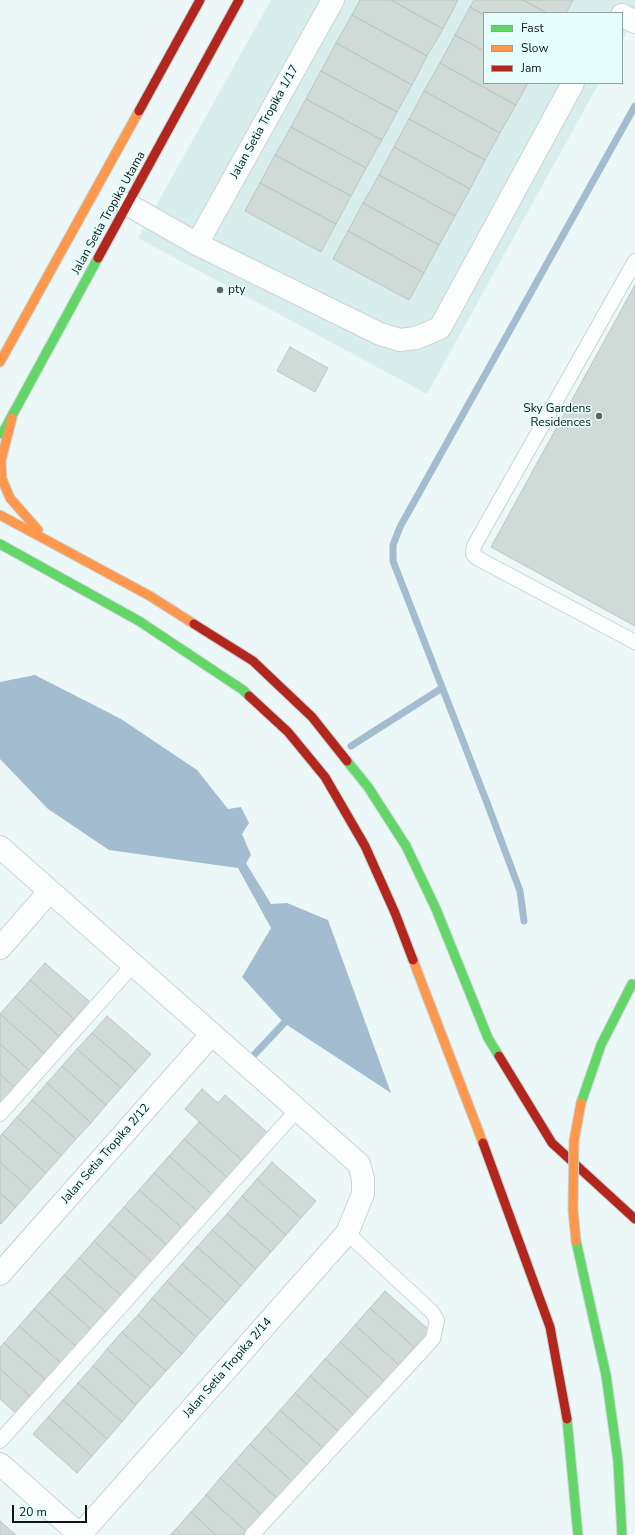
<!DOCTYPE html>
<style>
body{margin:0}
#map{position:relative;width:635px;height:1535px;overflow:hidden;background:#ebf8f7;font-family:"Nunito Sans",sans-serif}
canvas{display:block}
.legend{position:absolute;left:483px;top:12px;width:140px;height:72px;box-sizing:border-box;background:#e5fefc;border:1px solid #8fa1a0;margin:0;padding:5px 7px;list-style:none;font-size:12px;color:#0d1515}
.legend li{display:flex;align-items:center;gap:8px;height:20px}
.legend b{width:20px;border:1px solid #8fa1a0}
.scale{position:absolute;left:12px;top:1505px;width:75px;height:18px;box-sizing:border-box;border:2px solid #0d1515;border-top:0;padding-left:5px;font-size:12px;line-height:14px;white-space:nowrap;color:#0d1515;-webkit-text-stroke:3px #e5fefc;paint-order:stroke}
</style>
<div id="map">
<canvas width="635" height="1535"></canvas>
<ul class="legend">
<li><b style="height:5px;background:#63d668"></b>Fast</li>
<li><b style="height:5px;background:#ff974d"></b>Slow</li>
<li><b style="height:5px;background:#b3261e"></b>Jam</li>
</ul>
<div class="scale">20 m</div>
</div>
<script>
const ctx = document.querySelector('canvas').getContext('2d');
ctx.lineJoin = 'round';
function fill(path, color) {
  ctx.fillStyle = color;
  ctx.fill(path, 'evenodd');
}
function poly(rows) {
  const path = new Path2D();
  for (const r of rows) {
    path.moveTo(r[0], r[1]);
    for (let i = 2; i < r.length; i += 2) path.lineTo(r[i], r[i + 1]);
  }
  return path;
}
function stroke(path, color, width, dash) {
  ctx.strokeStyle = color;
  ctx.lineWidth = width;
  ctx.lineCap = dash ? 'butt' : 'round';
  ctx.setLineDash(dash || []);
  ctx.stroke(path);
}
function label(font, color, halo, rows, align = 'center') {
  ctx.font = font + ' "Nunito Sans",sans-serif';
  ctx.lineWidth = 3.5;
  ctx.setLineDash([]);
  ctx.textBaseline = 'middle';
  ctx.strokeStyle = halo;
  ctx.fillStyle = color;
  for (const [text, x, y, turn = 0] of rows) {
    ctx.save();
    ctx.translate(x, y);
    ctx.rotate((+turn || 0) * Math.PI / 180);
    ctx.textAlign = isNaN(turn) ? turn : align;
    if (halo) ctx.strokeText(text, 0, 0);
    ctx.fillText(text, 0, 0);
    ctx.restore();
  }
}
fill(poly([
 [271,0,635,0,635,17,622,41,622,13,484,13,484,83,599,83,427,394,138,238]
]), '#d7eeed');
fill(poly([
 [35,675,121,719,197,770,228,809,241,807,249,823,242,834,251,855,246,863,271,904,287,903,328,920,391,1093,284,1023,242,977,271,928,238,868,109,850,48,809,0,759,0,682]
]), '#a3bcd0');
stroke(poly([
 [351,746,442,688],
 [524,921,520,891,489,808,393,561,393,545,400,527,635,106],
 [255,1054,284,1023]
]), '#a3bcd0', 7);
const building = poly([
 [360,0,391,0,443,29,427,56,352,15,360,0],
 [391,0,458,0,443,29,391,0],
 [474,0,523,0,547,13,484,13,484,15,470,7,474,0],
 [523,0,573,0,566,13,547,13,523,0],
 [470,7,484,15,484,51,455,35,470,7],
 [352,15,427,56,412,85,336,43,352,15],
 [455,35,484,51,484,83,528,83,516,105,440,63,455,35],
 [336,43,412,85,397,112,321,71,336,43],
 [440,63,516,105,500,133,424,91,440,63],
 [321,71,397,112,382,140,306,99,321,71],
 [424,91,500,133,485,160,409,119,424,91],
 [306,99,382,140,366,168,291,127,306,99],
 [409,119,485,160,470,189,394,147,409,119],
 [291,127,366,168,351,196,275,155,291,127],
 [394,147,470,189,455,216,379,175,394,147],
 [275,155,351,196,336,224,260,183,275,155],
 [379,175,455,216,439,245,363,203,379,175],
 [260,183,336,224,321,252,245,211,260,183],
 [363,203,439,245,424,273,348,231,363,203],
 [348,231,424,273,409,300,333,259,348,231],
 [635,285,635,626,491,547,635,285],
 [290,347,328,368,315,392,277,371,290,347],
 [45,963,89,1001,74,1019,30,980,45,963],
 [30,980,74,1019,59,1036,15,997,30,980],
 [15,997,59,1036,44,1053,0,1014,15,997],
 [0,1014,44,1053,29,1070,0,1044,0,1014],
 [107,1016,151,1054,136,1071,92,1033,107,1016],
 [92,1033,136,1071,121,1088,77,1049,92,1033],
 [0,1044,29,1070,14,1087,0,1074,0,1044],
 [77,1049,121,1088,106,1105,62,1066,77,1049],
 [62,1066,106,1105,91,1123,47,1083,62,1066],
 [0,1074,14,1087,0,1103,0,1074],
 [47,1083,91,1123,76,1139,32,1100,47,1083],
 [202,1089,218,1103,225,1095,268,1133,243,1161,185,1109,202,1089],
 [32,1100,76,1139,61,1156,17,1117,32,1100],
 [17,1117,61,1156,46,1173,2,1134,17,1117],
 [199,1122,243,1161,228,1178,184,1139,199,1122],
 [2,1134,46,1173,31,1190,0,1162,0,1137,2,1134],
 [184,1139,228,1178,213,1195,169,1156,184,1139],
 [169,1156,213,1195,198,1212,154,1173,169,1156],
 [0,1162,31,1190,16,1207,0,1193,0,1162],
 [272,1162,316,1201,301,1218,257,1179,272,1162],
 [154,1173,198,1212,183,1229,139,1190,154,1173],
 [257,1179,301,1218,286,1235,242,1196,257,1179],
 [139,1190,183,1229,168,1246,124,1207,139,1190],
 [0,1193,16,1207,1,1224,0,1223,0,1193],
 [242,1196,286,1235,271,1252,227,1214,242,1196],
 [124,1207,168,1246,153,1263,109,1224,124,1207],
 [227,1214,271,1252,256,1269,212,1230,227,1214],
 [109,1224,153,1263,138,1280,94,1241,109,1224],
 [212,1230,256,1269,241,1286,197,1247,212,1230],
 [94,1241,138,1280,123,1297,79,1258,94,1241],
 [197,1247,241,1286,226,1303,182,1264,197,1247],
 [79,1258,123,1297,108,1314,64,1275,79,1258],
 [182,1264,226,1303,211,1320,167,1281,182,1264],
 [64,1275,108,1314,93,1331,49,1292,64,1275],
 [167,1281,211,1320,196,1337,152,1298,167,1281],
 [385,1291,429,1330,414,1347,370,1308,385,1291],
 [49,1292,93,1331,78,1348,34,1309,49,1292],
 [152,1298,196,1337,182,1354,138,1315,152,1298],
 [370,1308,414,1347,399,1365,355,1325,370,1308],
 [34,1309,78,1348,63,1365,19,1326,34,1309],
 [138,1315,182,1354,166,1371,122,1332,138,1315],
 [355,1325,399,1365,384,1381,340,1342,355,1325],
 [19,1326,63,1365,48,1382,4,1343,19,1326],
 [122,1332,166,1371,151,1388,107,1349,122,1332],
 [340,1342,384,1381,369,1398,325,1359,340,1342],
 [4,1343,48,1382,33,1399,0,1369,0,1347,4,1343],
 [107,1349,151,1388,136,1405,93,1366,107,1349],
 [325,1359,369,1398,354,1415,310,1376,325,1359],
 [93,1366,136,1405,122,1422,78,1383,93,1366],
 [0,1369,33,1399,18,1415,0,1399,0,1369],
 [310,1376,354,1415,339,1432,295,1393,310,1376],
 [78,1383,122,1422,107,1439,63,1400,78,1383],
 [295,1393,339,1432,324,1449,280,1410,295,1393],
 [63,1400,107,1439,92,1456,48,1417,63,1400],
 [280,1410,324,1449,309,1466,265,1427,280,1410],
 [48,1417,92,1456,77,1473,33,1434,48,1417],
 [265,1427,309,1466,294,1483,250,1444,265,1427],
 [250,1444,294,1483,279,1500,235,1461,250,1444],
 [235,1461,279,1500,264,1517,220,1478,235,1461],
 [220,1478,264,1517,249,1534,206,1495,220,1478],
 [206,1495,249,1534,248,1535,216,1535,191,1512,206,1495],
 [191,1512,216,1535,182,1535,176,1529,191,1512],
 [0,1521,16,1535,0,1535,0,1521],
 [176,1529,182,1535,170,1535,176,1529]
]);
fill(building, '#d0dad7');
stroke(building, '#bdc6c4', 1);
const lane = poly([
 [635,261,474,546,473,554,477,558,635,642],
 [0,1114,133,965],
 [0,1441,298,1109],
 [252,1535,433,1339,437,1320,432,1312,347,1233]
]);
const street = poly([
 [622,15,635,22],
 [127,204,197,244,380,334,400,340,416,338,440,328,573,83],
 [197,244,333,0],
 [0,847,359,1164,363,1179,363,1194,347,1233,80,1535],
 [0,948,50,891],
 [0,1274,212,1034],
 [0,1464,80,1535]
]);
const fast = poly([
 [2,434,98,258],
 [0,544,139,621,243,690,249,696],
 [347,761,368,787,406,846,436,909,488,1038,499,1056],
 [581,1103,601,1045,632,984],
 [576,1241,606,1375,618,1461,622,1535],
 [567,1419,578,1535]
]);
const slow = poly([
 [0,362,139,111],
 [12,418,1,461,2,479,10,498,38,530],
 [0,515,150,596,194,624],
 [413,960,483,1143]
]);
const jam = poly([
 [139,111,200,0],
 [98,258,239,0],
 [194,624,253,661,312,717,347,761],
 [249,696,288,732,325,777,365,846,395,913,413,960],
 [499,1056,552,1143,635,1219],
 [483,1143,550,1327,567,1419]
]);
stroke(lane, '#c9d4d3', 16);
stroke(street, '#c9d4d3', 24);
stroke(fast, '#c9d4d3', 11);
stroke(slow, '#c9d4d3', 11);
stroke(jam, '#c9d4d3', 11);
stroke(lane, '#fcfefe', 14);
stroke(street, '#fcfefe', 22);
stroke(fast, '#63d668', 9);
stroke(slow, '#ff974d', 9);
stroke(jam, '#b3261e', 9);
const slowBridge = poly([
 [576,1241,573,1210,574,1141,581,1103]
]);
stroke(slowBridge, '#ccd2d2', 11, []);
stroke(slowBridge, '#ff974d', 9);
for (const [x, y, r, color] of [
 [220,290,4,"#5b6464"],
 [599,416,4,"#5b6464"]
]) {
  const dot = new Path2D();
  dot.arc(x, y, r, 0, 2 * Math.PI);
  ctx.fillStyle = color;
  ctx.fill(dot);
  stroke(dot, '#e5fefc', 1.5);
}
label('12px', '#0d1515', '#e5fefc', [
 ["Jalan Setia Tropika 1/17",265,122,-61],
 ["Jalan Setia Tropika Utama",109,213,-61],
 ["Jalan Setia Tropika 2/12",106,1154,-49],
 ["Jalan Setia Tropika 2/14",228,1368,-49]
]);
label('12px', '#0d1515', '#e5fefc', [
 ["pty",228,290],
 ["Sky Gardens",591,409,"right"],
 ["Residences",591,423,"right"]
], 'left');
</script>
